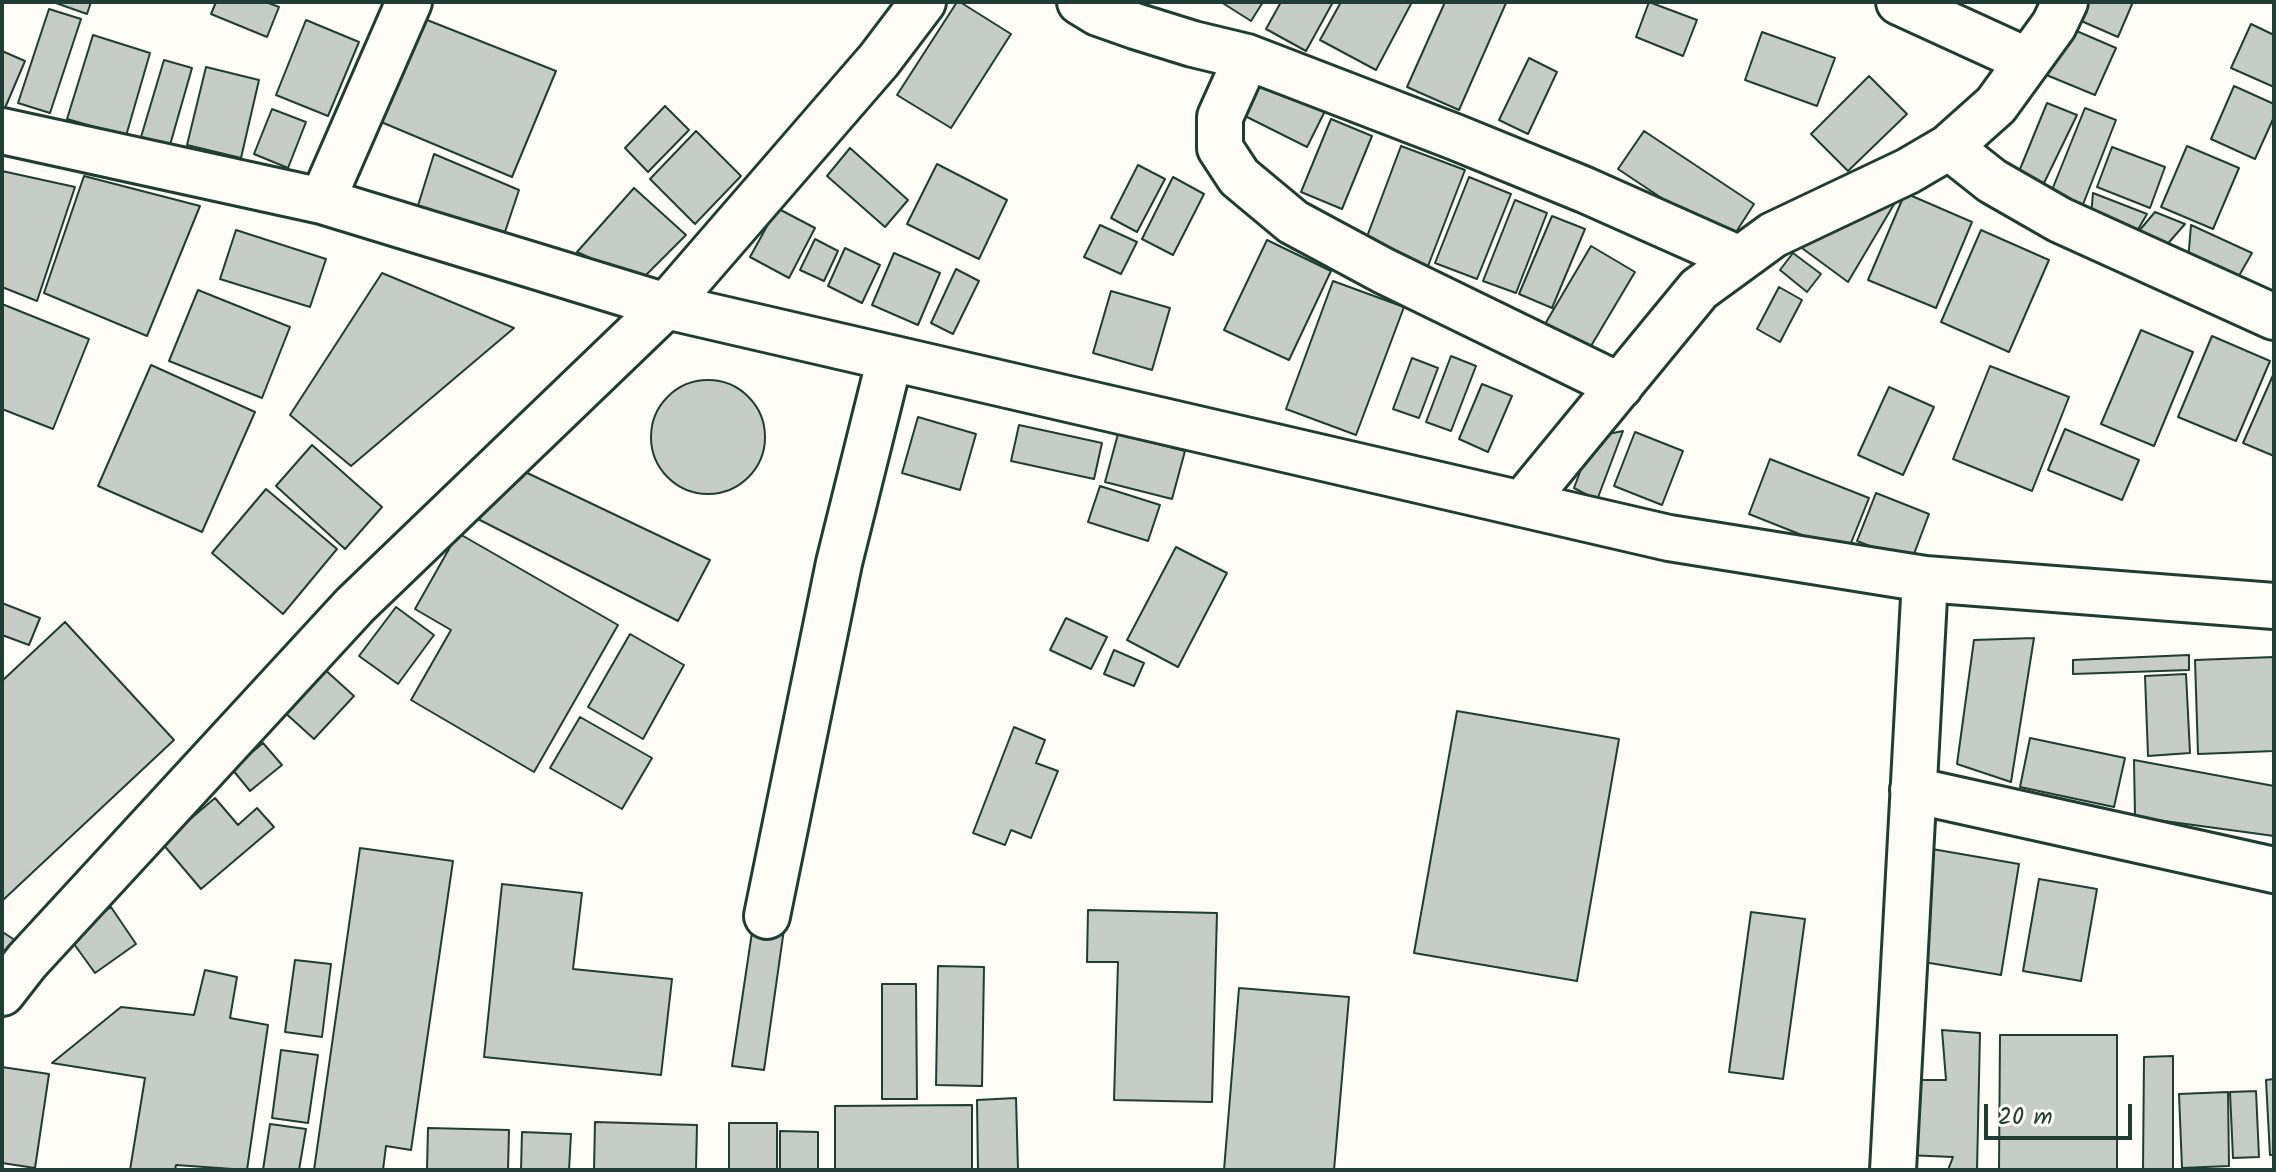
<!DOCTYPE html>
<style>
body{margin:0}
#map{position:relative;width:2276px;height:1172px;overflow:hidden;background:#fdfcf7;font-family:Kalam,sans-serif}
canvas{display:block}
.frame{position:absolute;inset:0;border:4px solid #1f3d34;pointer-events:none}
.scale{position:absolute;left:1984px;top:1104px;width:148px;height:36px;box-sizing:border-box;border:4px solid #1f3d34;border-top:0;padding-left:10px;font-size:24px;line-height:28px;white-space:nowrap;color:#1f3d34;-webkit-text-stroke:6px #fdfcf7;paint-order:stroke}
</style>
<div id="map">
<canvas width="2276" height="1172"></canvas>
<div class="frame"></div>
<div class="scale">20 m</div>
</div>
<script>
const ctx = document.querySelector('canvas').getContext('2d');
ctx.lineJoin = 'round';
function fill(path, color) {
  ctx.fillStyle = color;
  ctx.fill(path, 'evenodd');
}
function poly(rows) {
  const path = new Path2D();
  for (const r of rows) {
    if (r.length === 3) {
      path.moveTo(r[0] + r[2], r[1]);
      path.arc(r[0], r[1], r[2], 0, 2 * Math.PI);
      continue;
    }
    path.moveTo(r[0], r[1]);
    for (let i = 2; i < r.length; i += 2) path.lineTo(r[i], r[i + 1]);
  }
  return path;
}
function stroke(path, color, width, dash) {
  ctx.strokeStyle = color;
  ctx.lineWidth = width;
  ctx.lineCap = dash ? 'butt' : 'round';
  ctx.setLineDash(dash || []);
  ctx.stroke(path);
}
const building = poly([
 [53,2,91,2,87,14,53,2],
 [216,2,266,2,279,7,267,37,211,14,216,2],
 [957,2,960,2,1011,34,951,128,897,95,957,2],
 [1221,2,1263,2,1251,21,1221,2],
 [1281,2,1333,2,1306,51,1266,29,1281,2],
 [1341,2,1412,2,1376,70,1320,40,1341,2],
 [1445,2,1506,3,1459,110,1407,87,1445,2],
 [1649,2,1697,20,1683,56,1636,37,1649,2],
 [2086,2,2133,2,2118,37,2079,20,2086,2],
 [49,9,81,19,50,113,18,103,49,9],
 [417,16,556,71,512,177,374,119,417,16],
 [306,20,359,42,328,116,276,95,306,20],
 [2251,24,2274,35,2274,87,2231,68,2251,24],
 [2065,26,2116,48,2095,95,2044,74,2065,26],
 [1762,32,1835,58,1817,106,1745,80,1762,32],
 [93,35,150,53,126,136,67,119,93,35],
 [2,51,25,61,5,108,2,106,2,51],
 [1529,58,1557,72,1528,134,1499,120,1529,58],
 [164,60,192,68,170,145,141,137,164,60],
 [206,67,259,80,241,158,187,145,206,67],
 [1262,69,1329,103,1307,147,1239,113,1262,69],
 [1869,76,1907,114,1848,171,1811,134,1869,76],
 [2234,86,2274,104,2274,117,2255,159,2211,139,2234,86],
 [2047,103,2077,115,2044,183,2018,174,2047,103],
 [665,106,689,130,648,172,625,148,665,106],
 [2085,108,2116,120,2082,207,2050,195,2085,108],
 [272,109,306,122,288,168,254,154,272,109],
 [1331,119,1372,136,1342,209,1301,192,1331,119],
 [696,131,741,176,695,224,650,179,696,131],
 [1644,131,1754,204,1729,243,1618,169,1644,131],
 [1401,146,1465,170,1428,266,1365,242,1401,146],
 [2187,146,2239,168,2213,229,2161,207,2187,146],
 [2112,147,2165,167,2150,208,2097,187,2112,147],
 [850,148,908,200,885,227,827,176,850,148],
 [434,154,519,190,505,232,416,212,434,154],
 [937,164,1007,200,979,259,907,224,937,164],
 [1138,165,1165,179,1137,232,1111,218,1138,165],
 [2,171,75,187,37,301,2,287,2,171],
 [84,176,200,206,147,336,44,293,84,176],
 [1173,177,1204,194,1173,255,1142,239,1173,177],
 [1469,177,1511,194,1477,279,1435,263,1469,177],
 [1906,184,1848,282,1791,240,1906,184],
 [634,188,686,235,640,281,577,252,634,188],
 [1905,193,1972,222,1936,308,1868,280,1905,193],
 [2093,193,2147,214,2133,238,2091,216,2093,193],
 [1515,200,1547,213,1516,293,1483,281,1515,200],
 [777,208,815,228,789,278,750,257,777,208],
 [2155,212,2185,224,2164,248,2133,238,2155,212],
 [1552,216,1585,229,1552,308,1519,294,1552,216],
 [1100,225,1137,242,1121,274,1084,257,1100,225],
 [2191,225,2252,253,2236,281,2188,261,2191,225],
 [236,230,326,259,310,307,220,279,236,230],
 [1981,230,2049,260,2009,352,1941,322,1981,230],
 [815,239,838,251,824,281,800,270,815,239],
 [1267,240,1331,271,1289,360,1224,330,1267,240],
 [1591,246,1635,272,1588,351,1545,324,1591,246],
 [845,248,880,265,862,303,828,286,845,248],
 [894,253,940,273,918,325,872,305,894,253],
 [1793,253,1821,274,1807,292,1780,270,1793,253],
 [956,269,979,281,953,334,931,323,956,269],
 [382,273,514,328,351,466,290,415,382,273],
 [1333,281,1404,307,1356,435,1286,409,1333,281],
 [1779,287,1802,300,1780,342,1757,329,1779,287],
 [198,290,290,327,262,398,169,361,198,290],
 [1111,291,1170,308,1152,370,1093,353,1111,291],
 [2,304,89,339,53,429,2,409,2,304],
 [2141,330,2193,352,2154,446,2101,424,2141,330],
 [2212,336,2270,361,2236,441,2178,417,2212,336],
 [1451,356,1476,366,1451,431,1426,422,1451,356],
 [1412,358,1438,368,1419,418,1393,409,1412,358],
 [151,365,255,412,202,532,98,486,151,365],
 [1990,366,2069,397,2032,491,1953,459,1990,366],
 [2274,373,2274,456,2243,443,2274,373],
 [708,437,57],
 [1482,384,1512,396,1488,452,1459,439,1482,384],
 [1889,387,1934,407,1903,475,1858,455,1889,387],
 [918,417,976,434,960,490,902,473,918,417],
 [1019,425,1102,443,1094,479,1011,461,1019,425],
 [2065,429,2139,460,2122,500,2048,470,2065,429],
 [1623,431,1597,500,1574,488,1593,437,1623,431],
 [1635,432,1683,451,1662,505,1614,486,1635,432],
 [1118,434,1185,451,1172,499,1105,482,1118,434],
 [312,445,382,507,345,549,276,486,312,445],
 [1770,459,1869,498,1847,553,1749,514,1770,459],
 [521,470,710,560,678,621,474,517,521,470],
 [1100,486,1160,505,1148,541,1088,522,1100,486],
 [266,489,337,549,283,614,212,553,266,489],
 [1876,493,1929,514,1911,562,1857,541,1876,493],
 [458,533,618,625,534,772,411,700,451,630,415,609,458,533],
 [1176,547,1227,573,1178,667,1127,640,1176,547],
 [2,603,40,618,29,645,2,635,2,603],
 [396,607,434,635,398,684,359,656,396,607],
 [1066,618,1107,637,1091,669,1050,650,1066,618],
 [65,622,174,740,2,901,2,681,65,622],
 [630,634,684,665,643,739,588,707,630,634],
 [2034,638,2011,782,1957,764,1974,640,2034,638],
 [1114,650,1144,663,1134,686,1104,674,1114,650],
 [2189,655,2189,670,2073,674,2073,660,2189,655],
 [2274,657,2274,751,2198,754,2195,660,2274,657],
 [322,667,354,696,314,739,282,710,322,667],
 [2186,674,2190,753,2148,756,2145,676,2186,674],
 [1457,711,1619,739,1577,981,1414,953,1457,711],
 [580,717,652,758,622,809,550,768,580,717],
 [1014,727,1045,740,1036,763,1058,771,1031,838,1011,830,1005,845,973,833,1014,727],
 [2030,738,2125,758,2114,807,2020,787,2030,738],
 [263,743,282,765,250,791,232,769,263,743],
 [2134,760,2274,786,2274,836,2135,817,2134,760],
 [215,798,238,825,257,808,274,827,201,889,162,843,215,798],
 [360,848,453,861,411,1150,386,1146,383,1170,314,1170,360,848],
 [1932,849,2019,864,2001,975,1912,960,1932,849],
 [2039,879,2097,889,2081,981,2023,971,2039,879],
 [502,884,582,893,573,969,672,979,661,1075,484,1057,502,884],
 [111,907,136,944,95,973,69,937,111,907],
 [1088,910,1217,913,1212,1102,1114,1100,1118,962,1087,962,1088,910],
 [1751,912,1805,919,1783,1079,1729,1072,1751,912],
 [754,919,785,922,764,1070,732,1066,754,919],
 [4,933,18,942,2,969,2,935,4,933],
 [295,960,331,964,322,1037,285,1032,295,960],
 [938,966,984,967,982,1086,936,1085,938,966],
 [205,970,237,977,230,1018,268,1025,247,1170,176,1165,175,1170,130,1170,145,1078,52,1063,121,1007,194,1015,205,970],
 [882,984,916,984,917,1099,882,1099,882,984],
 [1239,988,1349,997,1334,1170,1224,1170,1239,988],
 [1942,1030,1980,1033,1977,1170,1948,1170,1953,1157,1906,1155,1907,1080,1946,1080,1942,1030],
 [2000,1035,2117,1035,2117,1170,1999,1170,2000,1035],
 [281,1050,318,1055,308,1123,272,1118,281,1050],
 [2173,1056,2173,1170,2143,1170,2144,1057,2173,1056],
 [2,1067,49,1074,35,1168,2,1163,2,1067],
 [2274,1079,2274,1155,2270,1155,2266,1080,2274,1079],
 [2256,1091,2259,1157,2233,1158,2230,1092,2256,1091],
 [2228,1092,2229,1166,2182,1168,2179,1094,2228,1092],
 [1016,1098,1018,1170,978,1170,977,1100,1016,1098],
 [972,1105,972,1170,835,1170,835,1106,972,1105],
 [595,1122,697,1125,696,1170,594,1170,595,1122],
 [729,1123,777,1123,777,1170,729,1170,729,1123],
 [270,1124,306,1129,299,1170,263,1170,270,1124],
 [428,1128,509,1130,508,1170,427,1170,428,1128],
 [780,1131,818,1132,818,1170,780,1170,780,1131],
 [522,1132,571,1134,569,1170,521,1170,522,1132]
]);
fill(building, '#c6cdc7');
stroke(building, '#1f3d34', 2);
const minor = poly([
 [1080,2,1098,13,1135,26,1193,44,1247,57,1455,137,1585,190,1740,259],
 [1899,2,2028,61],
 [1247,57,1220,117,1220,148,1239,177,1293,222,1384,271,1620,386],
 [2,131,322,201,666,306,1669,538,1925,579,2274,606],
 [1949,147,1992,181,2060,220,2274,317],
 [322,201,409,2],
 [1522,504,1699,289,1773,235,1908,171,1949,147,1996,105,2054,25,2065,2],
 [1913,790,2274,870],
 [767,916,839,563,890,358],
 [2,993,27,961,355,605,666,306,879,60,923,2],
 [1893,1170,1925,579]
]);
stroke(minor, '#1f3d34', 50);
stroke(minor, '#fdfcf7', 44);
</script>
